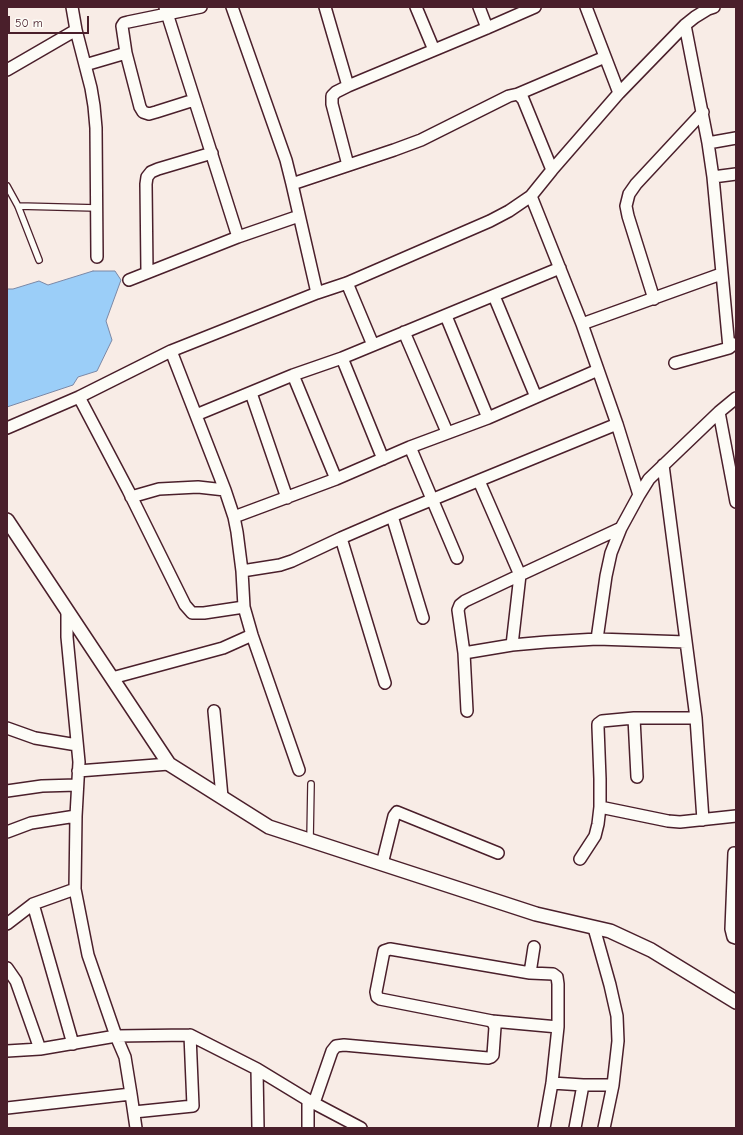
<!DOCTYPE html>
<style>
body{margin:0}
#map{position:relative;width:743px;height:1135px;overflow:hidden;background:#f8ece6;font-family:"Comic Neue",sans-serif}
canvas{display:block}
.frame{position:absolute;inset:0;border:8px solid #4a1f2b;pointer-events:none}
.scale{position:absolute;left:8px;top:16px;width:81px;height:18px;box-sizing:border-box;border:2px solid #4a1f2b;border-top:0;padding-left:5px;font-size:12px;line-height:14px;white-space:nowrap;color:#4a1f2b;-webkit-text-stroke:3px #fdfcf7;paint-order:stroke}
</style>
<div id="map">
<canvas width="743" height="1135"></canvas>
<div class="frame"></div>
<div class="scale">50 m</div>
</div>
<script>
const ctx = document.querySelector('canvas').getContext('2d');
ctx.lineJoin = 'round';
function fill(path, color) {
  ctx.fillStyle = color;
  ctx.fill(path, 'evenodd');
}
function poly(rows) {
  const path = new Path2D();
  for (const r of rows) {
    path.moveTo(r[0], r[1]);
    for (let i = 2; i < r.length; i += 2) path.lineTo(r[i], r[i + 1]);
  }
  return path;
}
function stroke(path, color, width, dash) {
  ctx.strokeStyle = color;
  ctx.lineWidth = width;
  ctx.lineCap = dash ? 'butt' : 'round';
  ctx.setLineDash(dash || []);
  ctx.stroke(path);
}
const water = poly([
 [93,271,115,271,121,280,106,321,112,340,97,371,78,377,73,385,7,407,7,289,13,289,39,281,48,285,93,271]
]);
fill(water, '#9bcef8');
stroke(water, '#7b88a6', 1);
const service = poly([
 [7,186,18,206,39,260],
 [18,206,97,208],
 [310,840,311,784]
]);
const minor = poly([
 [72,7,76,30,91,88,94,106,96,128,97,257],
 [165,7,238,237],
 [232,7,286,160,292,184,317,293],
 [325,7,348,86],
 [416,7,434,50],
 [479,7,487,28],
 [586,7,619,93],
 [685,25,708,143,713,177,729,348],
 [85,65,126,53],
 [7,70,76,30],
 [518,94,605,57],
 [194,100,156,112,149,114,143,112,140,107,126,53,122,26,124,23,128,22,201,7],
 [708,143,736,138],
 [348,165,332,104,332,96,336,92,348,86,487,28,535,7],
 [713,177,736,174],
 [292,184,394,150,421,140,509,96,518,94,523,99,552,170],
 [531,196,582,324,617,424,639,495],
 [147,272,146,184,147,177,151,172,158,169,212,153],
 [129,280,238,237,299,216],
 [347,283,373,345],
 [494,296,536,397],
 [654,299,628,216,626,206,629,194,636,184,703,112],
 [446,316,488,418],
 [582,324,721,274],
 [404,332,447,432],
 [171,351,225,490,234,517,237,532,242,571,244,607,252,635,299,770],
 [342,358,383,459],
 [675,363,729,348,734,344],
 [293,375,336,479],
 [251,393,287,498],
 [79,397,128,490,185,605,192,613,204,613,244,607],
 [719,412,736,502],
 [196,415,293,375,342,358,560,268],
 [7,428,79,397,171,351,317,293,347,283,490,221,509,211,531,196,552,170,619,93,685,25,695,17,708,9,714,7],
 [410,447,457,558],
 [663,465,696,718,703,820],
 [479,481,520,575,512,645],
 [131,497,159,489,198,487,225,490],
 [392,516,423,618],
 [234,517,336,479,410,447,488,418,598,370],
 [341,538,385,683],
 [242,571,280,565,292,561,341,538,392,516,617,424],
 [67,610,67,637,79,762,76,816,75,889,88,955,116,1036,125,1057,131,1094,136,1128],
 [597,639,606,576,611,553,621,528,639,495,649,479,719,412,736,398],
 [464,653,512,645,546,642,597,639,686,642],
 [112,678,223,648,252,635],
 [214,711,222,797],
 [467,711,464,653,459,617,458,610,460,605,465,601,520,575,621,528],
 [634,718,637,777],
 [7,728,35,738,77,745],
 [78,771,169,764],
 [7,791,42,786,77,785],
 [600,807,668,821,680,822,736,816],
 [7,832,31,823,76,816],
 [734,853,731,929,733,937,736,938],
 [580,859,595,836,598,824,600,807,600,779,598,727,598,724,602,721,634,718,696,718],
 [382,864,394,816,397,812,498,853],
 [33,904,73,1044],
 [7,924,33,904,75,889],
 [594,928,610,985,617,1016,618,1041,613,1085,604,1128],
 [7,968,16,981,40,1049],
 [530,973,534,947],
 [492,1021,558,1027],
 [7,1051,40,1049,116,1036,190,1035,257,1069,308,1100,361,1128],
 [257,1069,258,1128],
 [552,1083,583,1085,613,1085],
 [308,1100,308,1128],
 [314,1103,332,1051,336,1046,344,1045,488,1058,491,1057,493,1055,495,1027,492,1021,380,999,377,997,376,992,384,951,390,949,530,973,553,974,557,977,558,984,558,1027,552,1083,544,1128],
 [7,1108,131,1094],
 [134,1112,193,1106,190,1035],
 [575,1128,583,1085]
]);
const tertiary = poly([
 [7,520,169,764,269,827,536,914,610,931,651,950,736,1002]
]);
stroke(service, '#4a1f2b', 8);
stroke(minor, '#4a1f2b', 14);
stroke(tertiary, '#4a1f2b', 16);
stroke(service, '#fdfcf7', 5.5);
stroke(minor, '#fdfcf7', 11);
stroke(tertiary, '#fdfcf7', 13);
</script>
